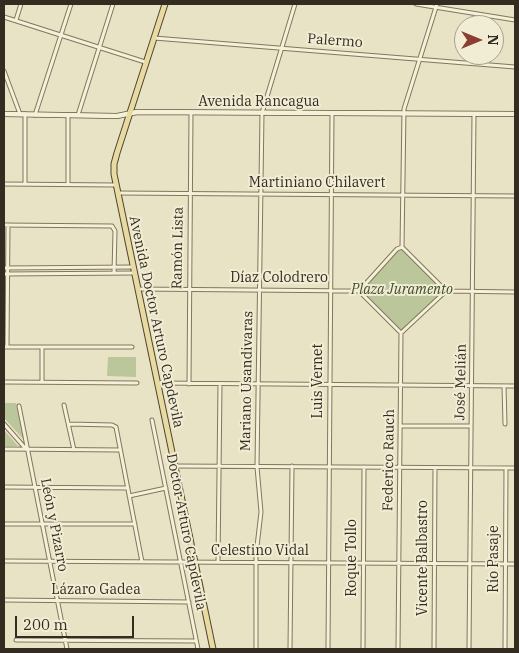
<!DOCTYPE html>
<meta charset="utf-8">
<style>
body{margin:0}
#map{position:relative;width:519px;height:653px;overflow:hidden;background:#e9e3c6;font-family:"IBM Plex Serif",serif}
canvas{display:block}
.frame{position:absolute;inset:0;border:5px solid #342c20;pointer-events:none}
.north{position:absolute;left:454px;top:15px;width:50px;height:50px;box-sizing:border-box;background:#f1edd5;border:1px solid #a5a08d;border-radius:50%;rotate:90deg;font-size:14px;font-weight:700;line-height:20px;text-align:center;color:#342c20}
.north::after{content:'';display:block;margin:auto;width:18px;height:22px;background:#8b3e34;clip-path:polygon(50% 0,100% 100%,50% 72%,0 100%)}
.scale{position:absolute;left:15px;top:616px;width:119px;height:22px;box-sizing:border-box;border:2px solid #342c20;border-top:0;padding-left:6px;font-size:15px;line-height:18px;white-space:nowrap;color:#342c20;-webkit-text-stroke:4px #f1edd5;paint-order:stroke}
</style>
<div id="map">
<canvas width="519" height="653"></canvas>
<div class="frame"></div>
<div class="north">N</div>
<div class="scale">200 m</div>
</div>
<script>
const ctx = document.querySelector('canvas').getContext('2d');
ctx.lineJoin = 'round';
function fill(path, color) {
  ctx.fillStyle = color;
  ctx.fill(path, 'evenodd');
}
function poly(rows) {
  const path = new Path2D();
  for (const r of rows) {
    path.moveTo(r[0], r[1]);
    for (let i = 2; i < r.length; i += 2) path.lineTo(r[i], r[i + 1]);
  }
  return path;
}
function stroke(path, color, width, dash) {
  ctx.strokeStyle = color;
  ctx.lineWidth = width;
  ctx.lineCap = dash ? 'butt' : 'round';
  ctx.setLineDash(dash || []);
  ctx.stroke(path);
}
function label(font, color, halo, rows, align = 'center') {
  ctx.font = font + ' "IBM Plex Serif",serif';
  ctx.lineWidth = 4;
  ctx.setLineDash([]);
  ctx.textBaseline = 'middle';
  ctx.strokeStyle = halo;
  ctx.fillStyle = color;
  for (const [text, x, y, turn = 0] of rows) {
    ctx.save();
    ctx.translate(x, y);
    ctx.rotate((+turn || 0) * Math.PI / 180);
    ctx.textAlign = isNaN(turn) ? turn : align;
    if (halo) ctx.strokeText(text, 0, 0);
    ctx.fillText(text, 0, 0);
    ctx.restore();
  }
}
fill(poly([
 [402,247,446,291,401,333,360,293,360,288,397,249],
 [108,357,136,357,136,377,107,376],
 [4,403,16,403,24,440,4,418],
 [4,430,18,446,4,446]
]), '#bcc69b');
const minor = poly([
 [416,4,515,20],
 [4,17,145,62],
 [16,20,21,4],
 [154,38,515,67],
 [4,71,20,114],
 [25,114,25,184],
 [35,115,71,4],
 [68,115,68,184],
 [78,115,113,4],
 [4,184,115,185],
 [118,193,515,196],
 [4,225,112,226,115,231,114,273],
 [402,247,404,109,437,4],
 [402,247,446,291],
 [4,268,133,267],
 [4,274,134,273],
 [138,289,359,291],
 [359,291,397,249,402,247],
 [359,291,401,333],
 [446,291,515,292],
 [401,333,446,291],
 [4,347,132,347],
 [7,347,8,225],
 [42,347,42,382],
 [4,382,137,383],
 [158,383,515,386],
 [189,384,191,113],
 [504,386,505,424],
 [64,405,74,450],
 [19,406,67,649],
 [152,420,198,649],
 [4,424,26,449],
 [69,424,112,425,116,427,142,562],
 [400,426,471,426],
 [4,449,120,450],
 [175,466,515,468],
 [4,487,128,488],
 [129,496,166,488],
 [4,524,135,524],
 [4,561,515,564],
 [218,562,220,384],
 [4,600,189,602],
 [16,640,196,641],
 [256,649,256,555,261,512,257,467,262,113,295,4],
 [290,649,292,466],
 [328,649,332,113],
 [363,649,364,467],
 [398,649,401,333],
 [434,649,435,468],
 [469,649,474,114],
 [505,649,506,468]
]);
const secondary = poly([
 [4,114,117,116,137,112,515,114]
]);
const primary = poly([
 [165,4,117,153,114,164,114,174,213,649]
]);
stroke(minor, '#82765e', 5);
stroke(secondary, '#645741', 6);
stroke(primary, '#514431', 7);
stroke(minor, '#f5f0d8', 3);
stroke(secondary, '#f5f0d8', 4.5);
stroke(primary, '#e8dba2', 5);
label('14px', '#342c20', '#f1edd5', [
 ["Palermo",335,41,4],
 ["Avenida Rancagua",259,102],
 ["Martiniano Chilavert",317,183],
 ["Ramón Lista",178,248,-89],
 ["Díaz Colodrero",279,278],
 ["Avenida Doctor Arturo Capdevila",156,322,78],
 ["Mariano Usandivaras",247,381,-89],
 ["Luis Vernet",318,381,-90],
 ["José Melián",461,382,-89],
 ["Federico Rauch",389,460,-89],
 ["León y Pizarro",54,525,79],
 ["Doctor Arturo Capdevila",186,532,79],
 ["Celestino Vidal",260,551],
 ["Roque Tollo",352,558,-90],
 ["Vicente Balbastro",423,558,-90],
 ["Río Pasaje",494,559,-90],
 ["Lázaro Gadea",96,590]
]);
label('italic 14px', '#404e29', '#f1edd5', [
 ["Plaza Juramento",402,290]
]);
</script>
